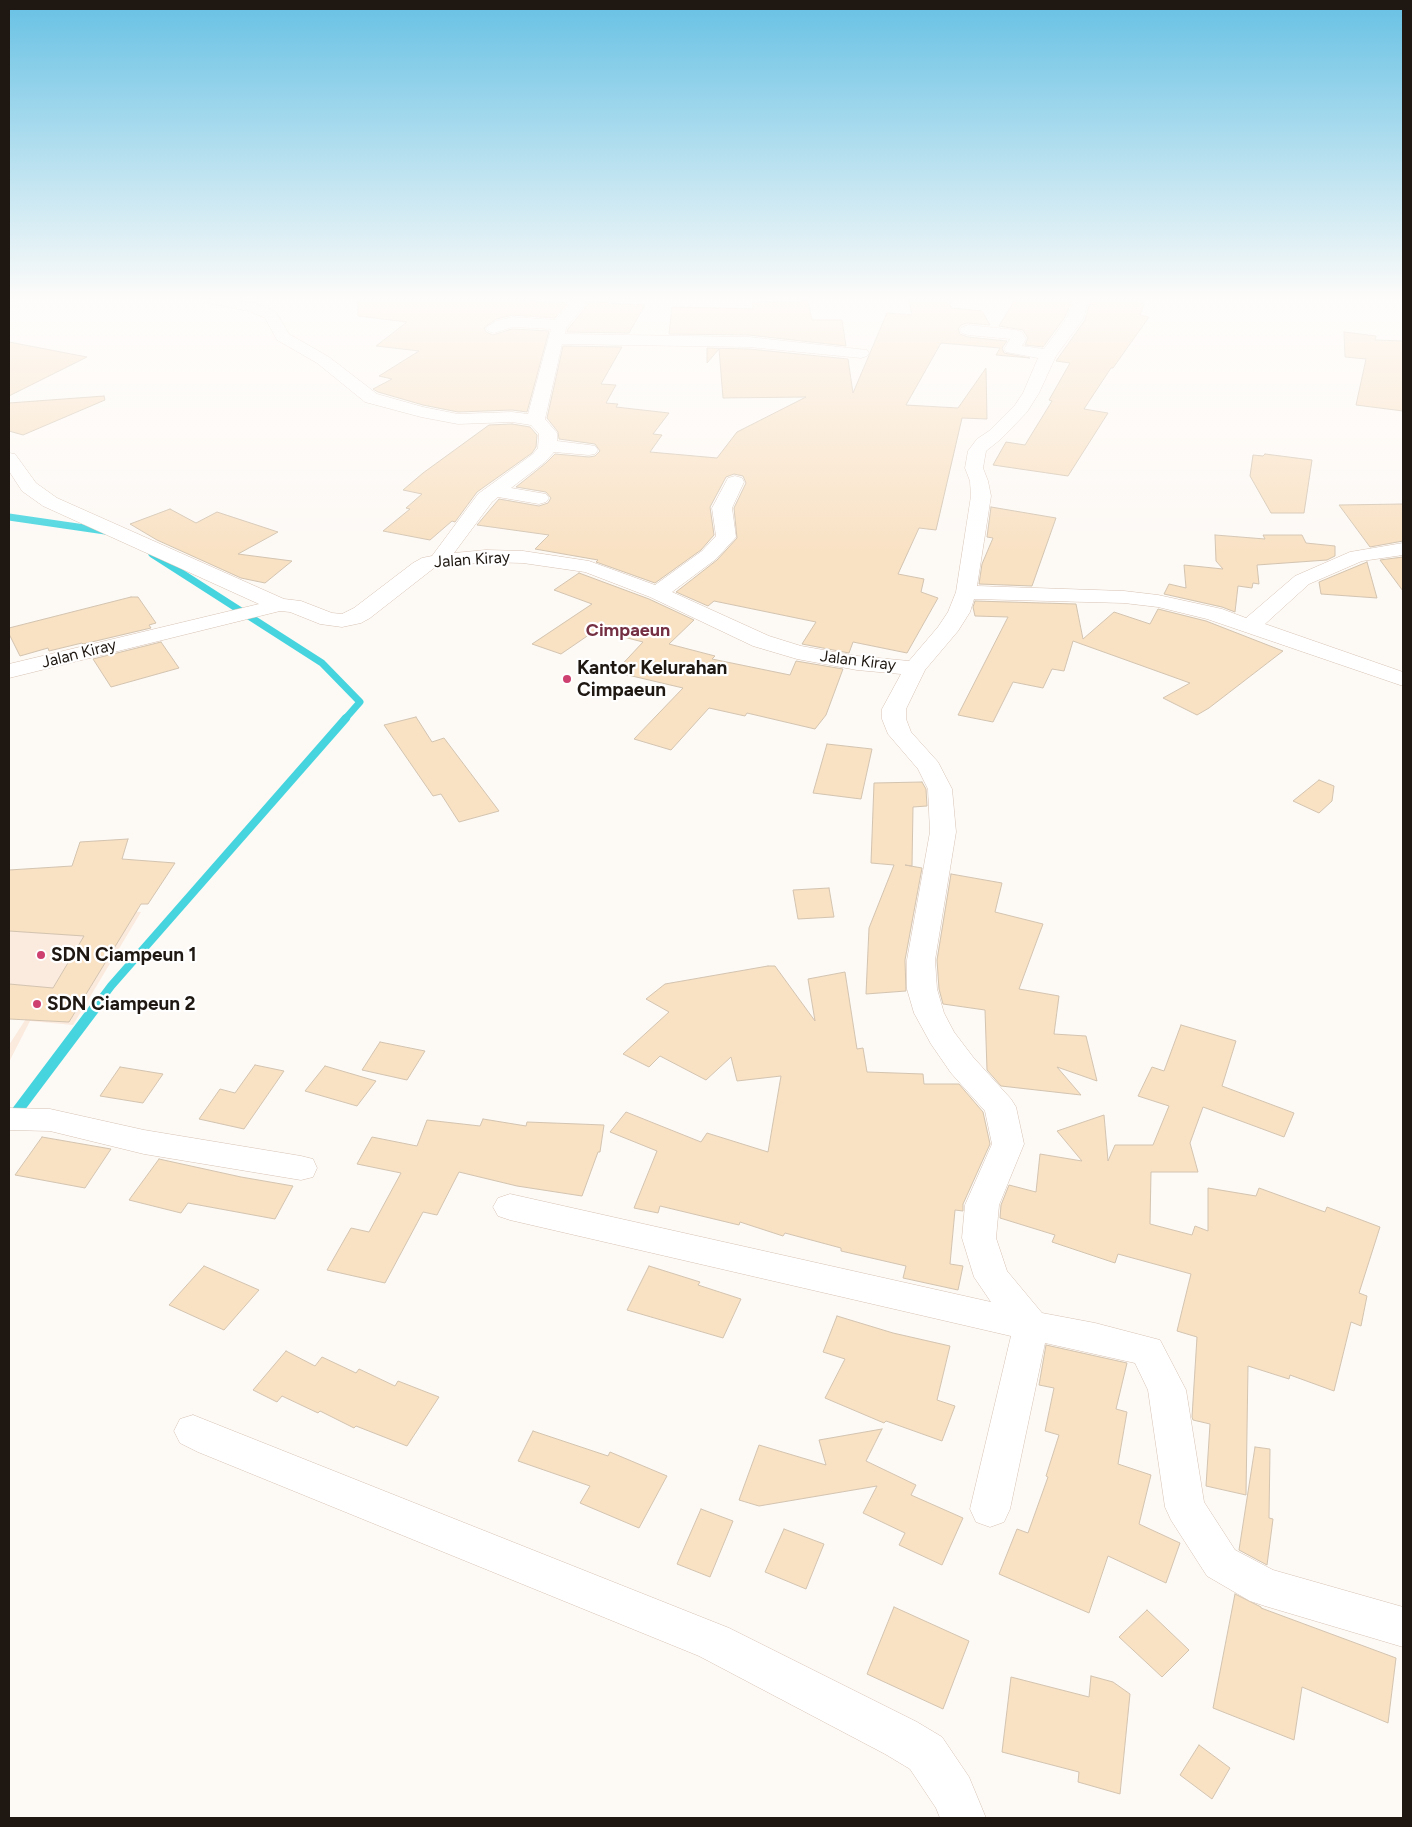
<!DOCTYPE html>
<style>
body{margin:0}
#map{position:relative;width:1412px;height:1827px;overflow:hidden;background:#fdf9f5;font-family:Figtree,sans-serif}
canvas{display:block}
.frame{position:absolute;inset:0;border:10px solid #1f1812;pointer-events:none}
</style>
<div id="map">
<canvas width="1412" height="1827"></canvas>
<div class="frame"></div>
</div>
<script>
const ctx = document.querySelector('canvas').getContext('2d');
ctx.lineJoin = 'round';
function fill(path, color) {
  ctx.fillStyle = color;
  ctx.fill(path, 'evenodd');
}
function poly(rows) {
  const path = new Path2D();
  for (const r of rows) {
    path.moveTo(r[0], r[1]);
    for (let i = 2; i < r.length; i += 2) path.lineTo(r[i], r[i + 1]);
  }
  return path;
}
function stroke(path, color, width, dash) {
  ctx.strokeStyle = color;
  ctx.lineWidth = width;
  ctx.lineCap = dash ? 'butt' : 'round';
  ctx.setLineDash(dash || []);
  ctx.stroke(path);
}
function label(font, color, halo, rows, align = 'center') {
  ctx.font = font + ' Figtree,sans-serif';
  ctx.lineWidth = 4.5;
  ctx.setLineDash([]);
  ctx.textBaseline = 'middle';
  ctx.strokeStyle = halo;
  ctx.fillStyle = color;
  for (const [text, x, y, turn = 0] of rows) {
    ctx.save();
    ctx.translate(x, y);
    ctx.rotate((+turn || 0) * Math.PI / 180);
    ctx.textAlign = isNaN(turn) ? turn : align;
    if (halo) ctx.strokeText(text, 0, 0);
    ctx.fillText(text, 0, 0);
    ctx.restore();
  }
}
fill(poly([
 [9,906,57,906,141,912,73,1025,30,1021,9,1062,9,1045,46,988,9,984,9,923,15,908,9,908],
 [133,916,69,1022,34,1020,84,936]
]), '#fbeade');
stroke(poly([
 [9,517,105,531],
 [152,554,322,663,360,702,345,719]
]), '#46d5df', 7);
stroke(poly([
 [93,1010,111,986,346,718]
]), '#46d5df', 8);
stroke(poly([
 [9,1122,94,1009]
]), '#46d5df', 11);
const building = poly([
 [358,300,518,300,568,303,555,318,512,315,496,319,484,328,486,332,493,335,512,329,549,331,527,412,512,410,458,412,423,405,378,392,373,389,392,379,379,376,419,351,376,346,407,322,358,316,358,300],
 [909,300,949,300,951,308,982,311,990,325,967,323,961,325,958,329,960,334,968,337,1007,341,1002,348,1004,353,1030,358,996,355,1000,348,941,343,906,405,958,408,986,368,987,419,962,418,936,530,919,528,898,574,924,579,921,592,938,598,907,653,853,642,849,653,802,644,816,622,714,601,708,606,676,592,717,560,737,538,734,508,746,483,743,476,734,474,726,477,710,507,714,535,701,550,655,583,596,562,598,560,535,549,549,535,477,525,499,499,539,506,548,503,551,498,546,492,516,487,546,463,555,454,589,457,595,456,600,451,595,444,559,439,558,432,547,418,563,346,622,347,601,384,616,385,606,403,618,404,616,407,669,413,653,434,662,435,650,452,717,458,737,432,806,397,723,398,719,349,707,363,707,348,749,349,848,359,853,393,887,313,912,315,909,300],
 [1015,300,1072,300,1065,317,1043,347,1025,345,1028,338,1023,330,999,326,1015,300],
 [1091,300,1144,300,1142,304,1144,304,1140,315,1149,317,1113,368,1111,368,1084,409,1108,413,1068,476,993,465,1006,442,1025,445,1052,401,1049,400,1070,363,1056,361,1085,320,1091,300],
 [808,301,812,320,842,320,846,346,749,335,669,334,672,307,753,309,753,302,808,301],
 [590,302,645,305,629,333,567,332,568,329,590,302],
 [1344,332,1376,336,1375,340,1403,341,1403,411,1356,405,1366,359,1345,357,1344,332],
 [9,342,87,357,9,396,9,342],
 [104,396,105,400,23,435,9,431,9,403,104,396],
 [512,424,530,427,537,435,536,447,532,453,477,492,455,522,452,521,430,540,383,531,410,509,406,508,422,494,403,490,423,473,489,425,512,424],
 [1265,454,1312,460,1304,513,1271,513,1250,476,1253,455,1263,456,1265,454],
 [1403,504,1403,541,1370,547,1339,505,1403,504],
 [991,507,1056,518,1032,586,979,584,982,564,993,538,987,537,991,507],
 [170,509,196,523,217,512,278,532,238,554,292,561,265,583,241,578,157,540,130,524,170,509],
 [1215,535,1265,539,1263,535,1302,535,1306,543,1335,546,1335,556,1327,560,1257,565,1259,584,1253,583,1252,588,1238,586,1235,612,1222,607,1164,594,1169,584,1186,588,1184,565,1223,569,1216,561,1215,535],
 [1403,557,1403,591,1380,560,1403,557],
 [1367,562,1377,598,1321,594,1319,582,1367,562],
 [579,573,649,599,694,620,669,644,715,656,712,659,790,675,796,661,843,669,826,715,815,729,747,713,745,716,709,708,671,750,634,739,683,688,615,672,643,642,596,630,561,654,532,644,592,604,554,590,579,573],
 [131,597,138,597,156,623,149,625,151,628,83,644,82,643,49,651,48,648,20,656,9,634,9,628,131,597],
 [975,601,1076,604,1083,639,1114,612,1150,624,1158,609,1206,621,1283,651,1209,708,1197,715,1163,698,1190,683,1073,641,1064,671,1052,669,1043,688,1013,682,993,722,958,715,1008,617,975,616,973,607,975,601],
 [161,642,179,668,111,687,93,659,161,642],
 [416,717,432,742,444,738,499,811,459,822,441,794,433,796,384,725,416,717],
 [827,744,872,749,861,799,813,793,827,744],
 [1319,780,1334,786,1332,801,1319,813,1293,801,1319,780],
 [922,782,926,789,927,806,913,807,912,866,905,865,922,868,905,960,906,991,866,994,869,928,894,865,871,863,874,783,922,782],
 [128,839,122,859,175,863,148,904,141,904,69,1022,9,1019,9,984,53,988,84,936,9,931,9,870,72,866,80,842,128,839],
 [951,874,1002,883,995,912,1043,924,1019,989,1059,996,1054,1034,1086,1036,1097,1081,1057,1067,1081,1095,1001,1086,987,1070,985,1010,943,1004,939,989,937,960,951,874],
 [829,888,834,917,798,919,793,890,829,888],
 [768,966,775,966,815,1021,808,979,845,972,857,1049,863,1048,867,1072,923,1074,924,1084,959,1084,983,1112,990,1144,963,1204,963,1211,955,1210,950,1264,963,1266,958,1290,903,1278,906,1266,841,1251,841,1248,785,1233,783,1236,740,1222,739,1225,660,1206,658,1213,634,1208,657,1151,610,1132,626,1112,701,1142,707,1133,768,1152,781,1076,737,1081,731,1057,706,1080,660,1056,649,1067,623,1054,669,1012,646,999,665,984,768,966],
 [1181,1025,1236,1041,1222,1086,1294,1113,1284,1137,1203,1107,1190,1143,1198,1172,1151,1172,1150,1224,1192,1235,1195,1226,1208,1231,1208,1188,1256,1196,1259,1188,1325,1212,1327,1207,1380,1227,1359,1293,1367,1296,1361,1326,1351,1322,1334,1391,1290,1375,1289,1379,1248,1366,1246,1495,1206,1486,1210,1424,1193,1420,1192,1417,1197,1337,1177,1331,1191,1274,1118,1254,1115,1263,1052,1242,1055,1235,1000,1218,1001,1205,1009,1185,1036,1192,1040,1154,1082,1161,1057,1131,1104,1115,1108,1161,1115,1145,1153,1145,1169,1106,1138,1096,1152,1067,1164,1071,1181,1025],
 [380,1042,425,1051,407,1080,362,1070,380,1042],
 [255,1065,284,1071,244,1129,199,1119,220,1089,235,1093,255,1065],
 [325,1066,376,1081,357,1106,305,1091,325,1066],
 [120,1067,163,1074,143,1103,100,1096,120,1067],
 [483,1119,526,1126,527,1122,604,1125,600,1152,598,1152,582,1196,517,1186,459,1172,437,1215,423,1212,385,1283,327,1270,351,1228,369,1232,401,1173,357,1164,372,1137,417,1146,427,1120,480,1126,483,1119],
 [42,1137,111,1149,85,1188,15,1175,42,1137],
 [159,1159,241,1177,293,1186,275,1219,188,1203,181,1213,129,1200,159,1159],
 [204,1266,259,1290,224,1330,169,1305,204,1266],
 [649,1266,700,1282,698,1285,741,1299,723,1338,627,1310,649,1266],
 [837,1316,893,1333,950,1346,937,1400,955,1406,942,1441,886,1421,884,1423,825,1398,845,1359,823,1352,837,1316],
 [1046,1345,1127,1363,1116,1409,1127,1412,1118,1464,1151,1475,1139,1524,1180,1543,1166,1583,1108,1556,1089,1613,999,1574,1017,1529,1028,1533,1048,1477,1046,1476,1059,1435,1045,1431,1054,1388,1039,1385,1046,1345],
 [286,1351,315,1366,322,1357,356,1373,359,1369,395,1386,398,1381,439,1397,407,1446,356,1426,354,1428,320,1411,318,1413,282,1396,277,1402,253,1390,286,1351],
 [882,1429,866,1461,916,1485,911,1495,963,1518,942,1565,899,1545,905,1533,863,1513,877,1486,759,1506,739,1500,759,1445,826,1465,819,1440,882,1429],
 [533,1431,608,1456,610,1452,667,1476,639,1528,580,1503,590,1486,518,1461,533,1431],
 [1255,1447,1270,1449,1269,1518,1273,1519,1267,1565,1239,1550,1255,1447],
 [701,1509,733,1521,710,1577,677,1564,701,1509],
 [784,1529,824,1544,806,1589,765,1572,784,1529],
 [1235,1594,1261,1607,1261,1608,1396,1658,1388,1723,1302,1687,1294,1740,1213,1708,1235,1594],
 [894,1607,969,1641,943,1709,867,1674,894,1607],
 [1147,1610,1189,1650,1162,1677,1119,1637,1147,1610],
 [1091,1676,1113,1682,1130,1694,1120,1794,1078,1782,1079,1772,1002,1752,1011,1677,1089,1697,1091,1676],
 [1199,1745,1230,1768,1212,1799,1180,1775,1199,1745]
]);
fill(building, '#f9e1c3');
stroke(building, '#d3c4b0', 1);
const street = poly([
 [206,300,237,300,258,304,276,312,289,334,329,357,377,394,423,407,458,414,512,412,528,414,551,329,512,327,494,333,488,331,486,328,496,321,512,317,556,320,573,300,589,300,566,328,565,334,749,337,867,350,869,353,867,356,861,358,749,347,562,344,545,419,557,433,557,441,589,445,595,446,598,450,595,454,589,455,554,452,545,462,511,488,546,494,549,498,546,502,539,504,498,497,492,502,454,553,486,550,523,551,589,561,655,585,702,551,716,536,712,508,728,478,735,476,742,478,744,482,732,508,736,537,716,559,672,592,769,636,801,646,857,656,909,661,938,627,948,612,956,592,971,496,970,481,965,468,968,451,977,439,989,431,1015,405,1023,393,1038,358,1006,352,1004,349,1010,339,968,335,962,333,960,330,962,327,968,325,1016,330,1022,332,1026,339,1022,346,1044,349,1067,318,1074,300,1089,300,1083,319,1056,356,1039,393,1027,412,1001,439,986,451,983,468,988,481,991,496,977,586,1124,591,1158,595,1222,609,1246,618,1295,576,1350,552,1403,543,1403,555,1362,561,1309,584,1265,624,1403,672,1403,686,1207,619,1158,607,1124,603,974,599,970,612,958,631,925,670,906,709,906,719,911,732,938,762,952,789,956,832,935,960,937,989,944,1013,954,1032,973,1057,1011,1099,1016,1107,1024,1144,999,1205,996,1238,1007,1271,1042,1313,1095,1323,1160,1340,1186,1390,1204,1502,1235,1550,1273,1570,1403,1607,1403,1647,1265,1606,1250,1601,1207,1576,1171,1520,1165,1507,1148,1390,1135,1363,1045,1343,1010,1509,1004,1522,990,1527,976,1522,970,1509,1011,1336,510,1220,498,1216,493,1207,498,1198,510,1194,991,1302,974,1277,962,1238,965,1205,992,1144,985,1111,951,1073,931,1044,914,1013,907,989,907,960,930,832,928,789,918,769,888,734,882,719,882,709,901,674,857,670,797,659,753,646,650,597,585,572,523,563,486,562,434,568,370,618,361,623,342,627,320,624,290,612,280,611,9,678,9,664,259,604,43,506,22,491,9,471,9,453,15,454,36,483,57,498,284,599,301,601,332,613,342,614,354,608,413,563,422,558,432,556,478,494,533,454,538,448,539,434,531,425,512,422,458,424,421,417,365,402,317,363,277,340,265,318,249,311,208,303,206,300],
 [9,1108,50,1109,144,1130,301,1156,313,1159,317,1168,313,1177,301,1180,144,1154,50,1131,9,1130,9,1108],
 [193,1415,729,1628,917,1722,942,1737,969,1777,986,1818,940,1818,936,1808,910,1769,885,1754,699,1656,198,1452,180,1443,174,1431,180,1419,193,1415]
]);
stroke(street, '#d7c3b4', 1);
fill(street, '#fff');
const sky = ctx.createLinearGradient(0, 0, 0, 555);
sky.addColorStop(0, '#67c1e4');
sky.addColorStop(0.54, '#fefcfa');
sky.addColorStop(1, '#fefcfa00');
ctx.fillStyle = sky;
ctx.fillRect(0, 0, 1412, 555);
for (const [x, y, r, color] of [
 [567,679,5,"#cd406f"],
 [41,955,5,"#cd406f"],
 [37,1004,5,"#cd406f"]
]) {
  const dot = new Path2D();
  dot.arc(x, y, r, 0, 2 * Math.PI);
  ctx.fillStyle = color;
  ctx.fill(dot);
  stroke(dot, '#fff', 2);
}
label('16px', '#1f1812', '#fff', [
 ["Jalan Kiray",472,560,-4],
 ["Jalan Kiray",79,654,-14],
 ["Jalan Kiray",858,661,7]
]);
label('bold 18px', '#742f43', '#fff', [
 ["Cimpaeun",628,631]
]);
label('bold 19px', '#1f1812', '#fff', [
 ["Kantor Kelurahan",577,668],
 ["Cimpaeun",577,690],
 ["SDN Ciampeun 1",51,955],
 ["SDN Ciampeun 2",47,1004]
], 'left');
</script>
